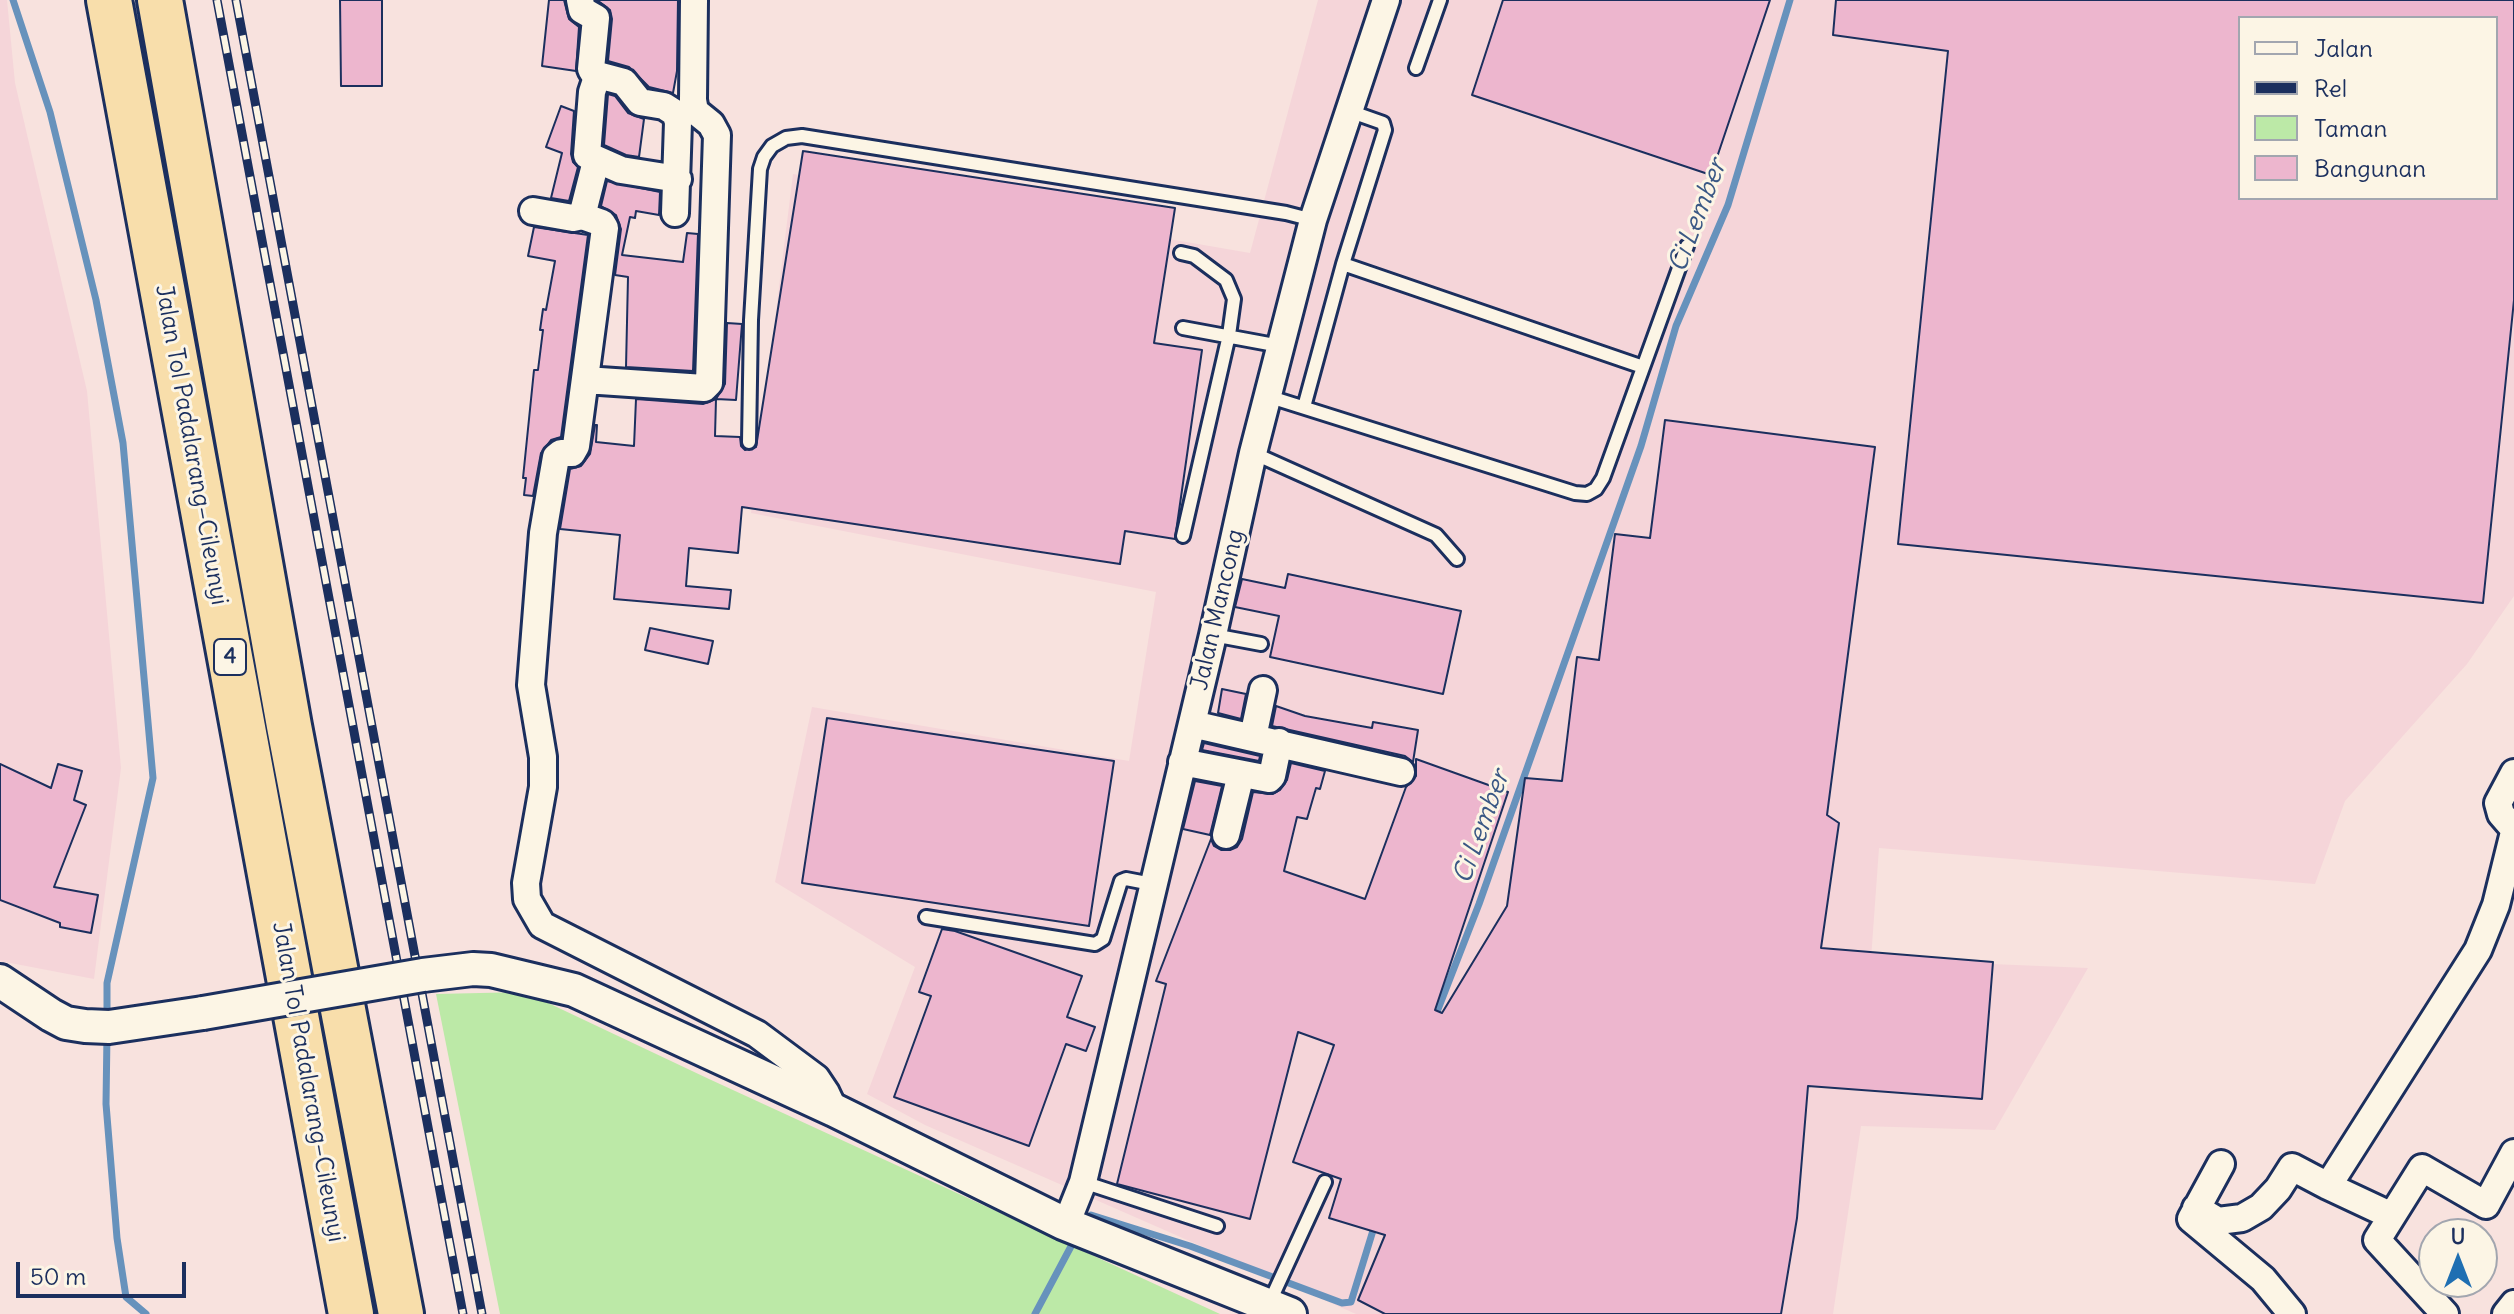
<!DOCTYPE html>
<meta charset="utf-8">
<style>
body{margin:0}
#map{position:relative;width:2514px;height:1314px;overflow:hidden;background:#f8e2de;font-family:Delius,sans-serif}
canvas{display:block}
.legend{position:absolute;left:2238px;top:16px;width:260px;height:184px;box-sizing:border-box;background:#fcf5e5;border:2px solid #a2a6af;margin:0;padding:10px 14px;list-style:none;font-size:24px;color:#1b2f5e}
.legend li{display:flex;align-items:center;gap:16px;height:40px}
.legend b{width:40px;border:2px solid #a2a6af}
.north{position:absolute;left:2418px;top:1218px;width:80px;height:80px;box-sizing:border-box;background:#fcf5e5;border:2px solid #a2a6af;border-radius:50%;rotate:0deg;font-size:22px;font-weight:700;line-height:32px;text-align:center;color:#1b2f5e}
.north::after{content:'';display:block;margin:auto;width:28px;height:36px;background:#1f6fb2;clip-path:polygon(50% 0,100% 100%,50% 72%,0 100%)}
.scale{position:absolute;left:16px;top:1262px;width:170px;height:36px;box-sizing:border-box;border:4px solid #1b2f5e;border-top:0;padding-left:10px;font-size:24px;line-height:28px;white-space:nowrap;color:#1b2f5e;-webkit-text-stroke:6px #fcf5e5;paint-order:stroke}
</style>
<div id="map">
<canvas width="2514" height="1314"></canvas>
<ul class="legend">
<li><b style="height:10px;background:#fcf5e5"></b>Jalan</li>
<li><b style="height:10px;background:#1b2f5e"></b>Rel</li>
<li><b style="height:22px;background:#bce9a7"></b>Taman</li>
<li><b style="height:22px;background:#edb6ce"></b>Bangunan</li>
</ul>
<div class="north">U</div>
<div class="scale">50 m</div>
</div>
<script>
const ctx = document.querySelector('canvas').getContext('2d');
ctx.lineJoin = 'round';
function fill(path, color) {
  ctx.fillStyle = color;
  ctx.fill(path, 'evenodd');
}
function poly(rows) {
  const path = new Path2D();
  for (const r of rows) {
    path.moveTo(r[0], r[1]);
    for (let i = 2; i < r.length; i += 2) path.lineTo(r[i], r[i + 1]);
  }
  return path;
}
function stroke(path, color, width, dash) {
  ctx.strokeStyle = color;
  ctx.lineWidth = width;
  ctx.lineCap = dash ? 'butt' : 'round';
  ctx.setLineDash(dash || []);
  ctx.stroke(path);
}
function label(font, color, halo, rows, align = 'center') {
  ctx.font = font + ' Delius,sans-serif';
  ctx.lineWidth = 6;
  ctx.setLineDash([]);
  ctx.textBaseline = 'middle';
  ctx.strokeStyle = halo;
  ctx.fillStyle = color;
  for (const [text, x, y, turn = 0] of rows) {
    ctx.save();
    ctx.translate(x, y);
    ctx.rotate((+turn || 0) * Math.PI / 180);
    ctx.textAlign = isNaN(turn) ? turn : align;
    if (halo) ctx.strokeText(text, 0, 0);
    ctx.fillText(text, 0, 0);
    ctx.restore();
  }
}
fill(poly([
 [0,0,7,0,15,83,87,391,121,768,94,979,0,961],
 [1318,0,2514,0,2514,596,2467,664,2345,801,2315,884,1879,848,1871,959,2088,968,1995,1130,1861,1126,1833,1314,1356,1314,925,1125,867,1094,915,967,775,882,812,707,1129,761,1156,592,751,513,793,174,1250,253],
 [2240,18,2496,18,2496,198,2240,198]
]), '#f5d5d9');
fill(poly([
 [525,992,709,1079,1220,1314,500,1314,436,994]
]), '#bce9a7');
stroke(poly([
 [13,0,50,112,96,300,123,443,153,778,107,983,107,1017],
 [1435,1017,1479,904,1641,446,1676,326,1728,205,1790,0],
 [107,1034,106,1104,117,1238,126,1297,146,1314],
 [1085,1223,1091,1215,1190,1246,1342,1303,1351,1302,1375,1224],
 [1035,1314,1076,1237]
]), '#6792bc', 7);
const building = poly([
 [340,0,382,0,382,86,341,86,340,0],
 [549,0,564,0,569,19,579,27,576,71,542,66,549,0],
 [597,0,678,0,677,71,673,93,649,87,629,67,608,61,612,19,610,10,597,0],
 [1503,0,1770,0,1711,175,1472,95,1503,0],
 [1836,0,2514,0,2514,300,2483,603,1898,544,1948,51,1833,35,1836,0],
 [2240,18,2496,18,2496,198,2240,198,2240,18],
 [608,94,615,96,628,113,644,119,639,157,626,155,604,145,608,94],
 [561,106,574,111,571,154,573,162,578,167,569,201,551,198,562,153,546,147,561,106],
 [803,151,1175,208,1154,343,1202,350,1175,539,1125,531,1120,564,742,507,738,553,689,548,686,586,731,590,729,609,614,599,620,535,560,529,570,469,581,466,590,454,595,425,597,425,596,442,634,446,636,399,703,404,716,399,715,436,740,437,741,446,745,450,756,447,803,151],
 [607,181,660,192,659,215,636,211,635,218,630,217,622,255,683,262,687,233,698,234,693,371,626,367,628,277,615,275,621,229,616,215,601,206,607,181],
 [534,227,588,235,561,437,551,440,541,453,533,496,524,495,526,478,523,478,534,370,538,370,543,330,540,330,543,309,546,310,555,261,528,256,534,227],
 [727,323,742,324,736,400,716,399,725,384,727,323],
 [1665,420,1875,447,1827,815,1839,823,1821,948,1993,962,1982,1099,1808,1086,1797,1218,1781,1314,1385,1314,1358,1300,1385,1235,1329,1218,1341,1179,1293,1162,1334,1045,1298,1032,1250,1219,1117,1184,1166,984,1156,981,1211,839,1214,846,1221,850,1230,850,1237,847,1242,839,1253,792,1273,794,1280,790,1287,780,1291,763,1325,771,1320,789,1316,788,1307,819,1297,817,1284,871,1365,899,1406,787,1416,776,1416,759,1508,792,1435,1010,1442,1013,1507,906,1525,778,1562,781,1577,657,1599,660,1615,534,1650,538,1665,420],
 [1288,574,1461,611,1443,694,1270,657,1279,616,1235,607,1242,579,1285,588,1288,574],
 [650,628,713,641,708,664,645,650,650,628],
 [1222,689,1246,694,1241,719,1218,713,1222,689],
 [1276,706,1305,716,1372,728,1373,722,1418,730,1413,762,1405,756,1272,726,1276,706],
 [827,718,1114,761,1089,926,802,883,827,718],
 [1204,743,1260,756,1259,761,1202,750,1204,743],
 [0,764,51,788,58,764,82,771,74,800,86,805,54,887,98,895,91,933,60,927,60,923,0,900,0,764],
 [1195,781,1222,786,1210,835,1183,829,1195,781],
 [942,929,955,931,1082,976,1067,1017,1095,1027,1086,1051,1066,1044,1029,1146,894,1097,931,996,919,992,942,929]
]);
fill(building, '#edb6ce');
stroke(building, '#1b2f5e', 2);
const service = poly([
 [1416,68,1440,0],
 [1181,253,1194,256,1226,280,1234,299,1229,335,1183,536],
 [1343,264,1643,367],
 [1183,328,1280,346],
 [1267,396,1575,493,1587,494,1596,489,1603,478,1687,246],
 [1304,407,1343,264,1385,130,1383,123,1349,111],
 [749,442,751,320,760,169,764,157,772,146,786,138,802,136,1286,213,1313,220],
 [1253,453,1436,535,1457,559],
 [1213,635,1261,644],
 [926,917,1095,944,1103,939,1121,881,1126,879,1152,884],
 [1083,1182,1217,1226],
 [1268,1306,1325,1182]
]);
const minor = poly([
 [580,0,582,10,596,18,591,69,594,74,624,82,640,102,664,106,675,113,678,122,675,213],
 [597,77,592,92,587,155,621,170,678,179],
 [533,211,573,218,582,216,596,161],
 [582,216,602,223,605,228,576,446,572,453,561,453,556,457,543,533,531,685,543,757,543,787,526,883,527,899,542,925,757,1034,816,1078,826,1093,834,1110],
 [585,380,704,388,709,383,717,135,711,124,695,111,693,100,694,0],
 [1192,724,1401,772],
 [1253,737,1263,690],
 [1182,762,1269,779,1272,776,1279,742],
 [2514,773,2498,803,2501,814,2514,829],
 [2514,832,2496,905,2478,950,2328,1186,2392,1216,2422,1168,2486,1205,2514,1153],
 [1226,835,1241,774],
 [2221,1164,2191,1219,2263,1279,2292,1314],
 [2196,1208,2218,1221,2242,1218,2261,1207,2278,1189,2292,1167,2328,1186],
 [2392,1216,2377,1240,2445,1314],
 [1063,1223,1071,1212,1083,1182,1213,635,1253,453,1313,220,1386,0],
 [2506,1314,2514,1304]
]);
const tertiary = poly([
 [423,975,473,969,491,970,574,990,834,1110,1063,1223,1290,1314],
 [0,981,51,1015,66,1023,85,1026,109,1027,203,1013]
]);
const motorway = poly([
 [109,0,351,1314],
 [160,0,289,726,401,1314]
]);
stroke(service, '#1b2f5e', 18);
stroke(minor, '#1b2f5e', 32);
stroke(tertiary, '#1b2f5e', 38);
stroke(motorway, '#1b2f5e', 50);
stroke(service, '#fcf5e5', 12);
stroke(minor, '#fcf5e5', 26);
stroke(tertiary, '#fcf5e5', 32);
stroke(motorway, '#f8deab', 44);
const rail = poly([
 [217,0,463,1314],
 [236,0,482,1314]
]);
stroke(rail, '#1b2f5e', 9);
stroke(rail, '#fcf5e5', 6, [18]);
const tertiaryBridge = poly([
 [203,1013,423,975]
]);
stroke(tertiaryBridge, '#1b2f5e', 38, []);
stroke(tertiaryBridge, '#fcf5e5', 32);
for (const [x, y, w] of [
 [230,657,32]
]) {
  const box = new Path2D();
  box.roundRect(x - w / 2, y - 18, w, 36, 6);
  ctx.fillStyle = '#fcf5e5';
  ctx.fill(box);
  stroke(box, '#1b2f5e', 2);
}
label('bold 22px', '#1b2f5e', null, [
 ["4",230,657]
]);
label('24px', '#1b2f5e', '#fcf5e5', [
 ["Jalan Tol Padalarang–Cileunyi",191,445,80],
 ["Jalan Mancong",1218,610,-77],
 ["Jalan Tol Padalarang–Cileunyi",308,1082,80]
]);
label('italic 26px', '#3a5885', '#fcf5e5', [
 ["Ci Lember",1698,216,-69],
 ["Ci Lember",1482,827,-70]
]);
</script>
